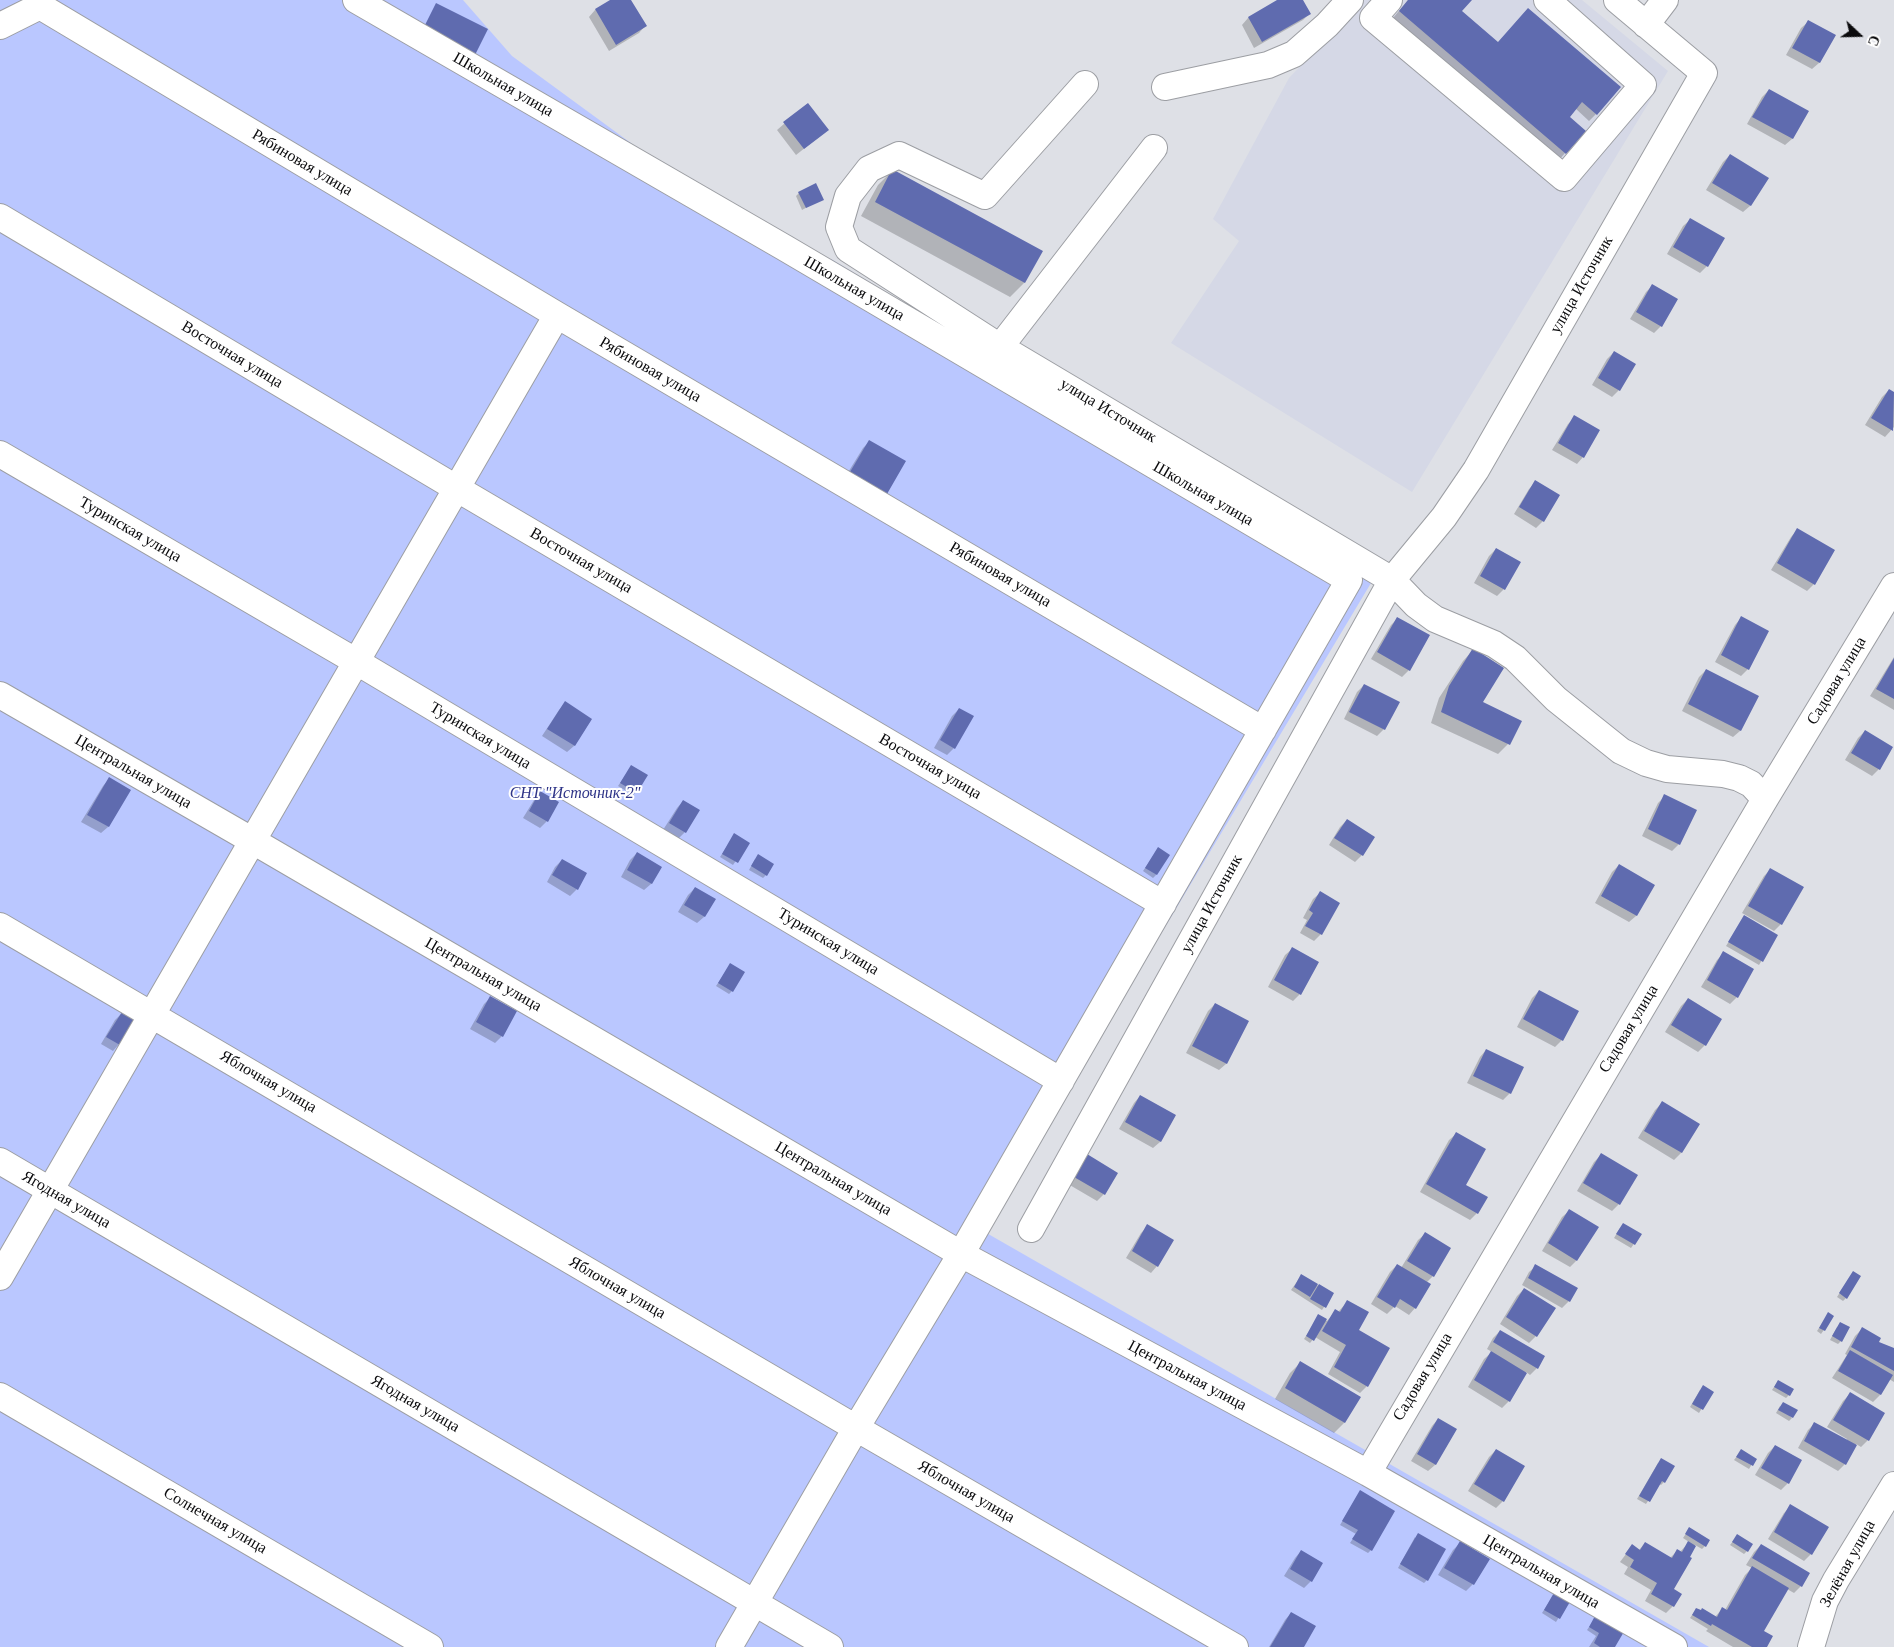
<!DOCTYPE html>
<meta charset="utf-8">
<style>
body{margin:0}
#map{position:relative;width:1894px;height:1647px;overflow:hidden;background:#dee0e6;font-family:Georgia,serif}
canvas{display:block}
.north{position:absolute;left:1834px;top:10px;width:50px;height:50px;-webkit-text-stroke:4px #fff;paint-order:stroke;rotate:111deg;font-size:14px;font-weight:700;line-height:20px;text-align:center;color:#0b0b0d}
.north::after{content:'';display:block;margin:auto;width:18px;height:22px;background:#0b0b0d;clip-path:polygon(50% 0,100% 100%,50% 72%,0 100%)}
</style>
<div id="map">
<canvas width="1894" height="1647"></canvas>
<div class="north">С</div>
</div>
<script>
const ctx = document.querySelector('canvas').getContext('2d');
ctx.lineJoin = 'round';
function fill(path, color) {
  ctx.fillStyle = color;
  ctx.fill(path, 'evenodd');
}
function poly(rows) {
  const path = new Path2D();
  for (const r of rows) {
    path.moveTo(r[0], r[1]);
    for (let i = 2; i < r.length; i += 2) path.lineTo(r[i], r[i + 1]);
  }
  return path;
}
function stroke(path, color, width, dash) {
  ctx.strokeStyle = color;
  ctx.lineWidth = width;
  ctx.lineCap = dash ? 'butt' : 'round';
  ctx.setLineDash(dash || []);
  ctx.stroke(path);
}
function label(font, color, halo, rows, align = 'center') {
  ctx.font = font + ' Georgia,serif';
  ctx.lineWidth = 4;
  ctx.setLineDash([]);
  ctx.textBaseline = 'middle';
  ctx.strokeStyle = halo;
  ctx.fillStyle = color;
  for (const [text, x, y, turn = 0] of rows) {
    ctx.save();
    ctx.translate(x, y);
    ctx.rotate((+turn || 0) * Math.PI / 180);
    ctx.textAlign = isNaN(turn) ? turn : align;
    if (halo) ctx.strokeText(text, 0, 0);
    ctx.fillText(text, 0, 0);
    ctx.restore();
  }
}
fill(poly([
 [1364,0,1582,0,1668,71,1412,492,1171,343,1239,241,1213,219,1289,78]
]), '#d5d8e6');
fill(poly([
 [0,0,463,0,512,56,792,261,831,259,1371,583,983,1231,1709,1647,0,1647]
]), '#bac7ff');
fill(poly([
 [612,0,630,0,645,26,639,33,609,51,589,17,595,10],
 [1280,0,1302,0,1310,13,1303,20,1254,48,1242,25,1248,18],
 [1408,0,1470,0,1460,12,1498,43,1528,9,1596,114,1589,121,1575,108,1568,117,1565,153,1559,160,1393,18],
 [1808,22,1834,36,1819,63,1812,69,1786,55,1801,28],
 [1769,90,1807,112,1792,139,1785,145,1747,124,1762,97],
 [807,104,820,136,796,155,777,130],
 [1730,155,1767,178,1750,206,1743,212,1706,190,1723,162],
 [892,171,1041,251,1024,283,1010,297,861,216,878,185],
 [799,193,822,199,802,210,796,196],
 [1690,220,1707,266,1700,273,1667,254,1683,226],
 [1652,286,1661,326,1654,333,1630,319,1646,292],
 [1614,352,1619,390,1612,397,1592,385,1607,359],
 [1889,390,1894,394,1894,427,1885,437,1865,425,1882,397],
 [1575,417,1583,457,1577,464,1552,450,1568,424],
 [870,441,880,500,844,479,863,448],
 [1536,482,1543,521,1536,528,1514,514,1529,489],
 [1797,530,1814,584,1807,591,1771,570,1791,537],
 [1496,549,1519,563,1504,589,1497,596,1474,583,1489,556],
 [1398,618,1409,670,1402,677,1371,659,1391,625],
 [1741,618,1748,669,1741,676,1715,662,1735,625],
 [1473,650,1481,703,1508,744,1498,754,1431,723,1439,698,1463,661],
 [1894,657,1894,710,1870,696],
 [1706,670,1757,697,1740,731,1733,737,1682,711,1699,677],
 [1364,685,1384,729,1377,736,1344,719,1357,692],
 [565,703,591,720,574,746,567,752,542,736,559,710],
 [959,709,954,748,947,755,934,748,952,716],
 [1865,731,1879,769,1872,776,1845,760,1858,738],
 [631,767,636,792,633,795,618,786],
 [109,779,129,790,108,827,101,833,81,822,103,786],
 [540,793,547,821,540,828,523,818,534,800],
 [1665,796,1679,844,1672,851,1642,836,1658,803],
 [683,801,685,832,678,839,663,830,677,808],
 [1347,820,1362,855,1355,862,1329,845,1340,827],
 [734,835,748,843,733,865,720,857],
 [1158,849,1156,875,1153,878,1143,871],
 [637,853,661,867,651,884,644,890,621,877,630,860],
 [755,859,766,875,763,878,749,870],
 [562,860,577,889,570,896,547,882,555,867],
 [1619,865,1653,885,1636,916,1629,922,1595,903,1612,872],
 [1771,869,1781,924,1774,931,1742,913,1764,876],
 [695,888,714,899,704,917,697,923,678,912,688,895],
 [1320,893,1321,934,1314,941,1300,933,1307,920,1303,918,1313,899],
 [1744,917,1777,936,1759,965,1726,946],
 [1292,949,1300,994,1293,1001,1268,987,1285,955],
 [1724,953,1737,997,1730,1004,1701,987,1717,960],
 [730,965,732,991,729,994,716,986],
 [1539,991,1562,1040,1555,1047,1517,1027,1532,998],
 [490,998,502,1036,495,1043,470,1029,484,1004],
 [1688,999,1705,1045,1698,1052,1665,1032,1681,1006],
 [1215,1004,1248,1022,1226,1064,1219,1070,1186,1053,1208,1011],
 [122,1013,119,1044,113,1051,101,1044,115,1020],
 [1486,1050,1510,1093,1503,1100,1467,1083,1480,1057],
 [1140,1096,1175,1116,1160,1142,1153,1148,1119,1129,1134,1103],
 [1662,1103,1698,1125,1681,1153,1674,1160,1638,1138,1655,1110],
 [1456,1134,1464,1185,1477,1213,1470,1220,1420,1192,1449,1140],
 [1601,1155,1636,1175,1619,1204,1612,1211,1577,1191,1594,1162],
 [1081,1163,1104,1194,1097,1201,1068,1184],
 [1569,1211,1576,1261,1570,1267,1542,1251,1562,1217],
 [1148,1226,1157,1266,1151,1273,1126,1258,1141,1233],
 [1620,1228,1640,1235,1631,1248,1614,1238],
 [1425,1234,1433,1276,1426,1283,1415,1308,1409,1315,1395,1306,1387,1314,1371,1304,1390,1272,1397,1265,1401,1268,1418,1240],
 [1536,1266,1576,1289,1569,1301,1562,1308,1522,1285,1529,1272],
 [1853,1272,1846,1298,1843,1301,1837,1297],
 [1301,1276,1333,1294,1322,1310,1291,1290],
 [1524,1289,1536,1336,1529,1343,1500,1324,1517,1296],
 [1348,1301,1357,1330,1367,1386,1360,1393,1328,1374,1340,1352,1315,1337,1310,1343,1304,1339,1319,1316,1327,1321,1336,1311,1338,1312],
 [1828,1314,1833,1317,1821,1334,1817,1331],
 [1837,1327,1841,1341,1838,1344,1830,1340],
 [1862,1329,1877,1343,1894,1349,1894,1382,1889,1379,1880,1395,1873,1402,1832,1378,1847,1355,1845,1354,1855,1336],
 [1500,1331,1537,1368,1530,1375,1526,1372,1509,1401,1502,1408,1468,1387,1484,1359,1492,1352,1487,1349,1493,1338],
 [1300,1363,1359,1397,1344,1423,1334,1433,1275,1399,1290,1373],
 [1778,1381,1789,1395,1786,1398,1772,1390],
 [1700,1390,1712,1392,1699,1413,1690,1407],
 [1850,1394,1868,1440,1861,1447,1856,1444,1845,1464,1838,1471,1798,1448,1808,1430,1815,1423,1846,1441,1847,1439,1827,1427,1843,1401],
 [1780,1406,1792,1418,1789,1421,1776,1413],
 [1438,1419,1456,1430,1435,1465,1428,1471,1411,1461,1432,1426],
 [1775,1446,1788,1483,1781,1490,1755,1475,1768,1453],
 [1496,1450,1503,1501,1496,1508,1468,1491,1489,1457],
 [1741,1451,1755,1459,1749,1469,1734,1460],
 [1658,1463,1664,1482,1661,1485,1659,1484,1646,1504,1637,1499],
 [1358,1495,1371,1550,1368,1553,1350,1543,1356,1534,1340,1525],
 [1791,1506,1811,1554,1804,1561,1768,1539,1784,1513],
 [1689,1529,1705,1546,1702,1549,1695,1545,1688,1557,1672,1590,1673,1606,1666,1613,1645,1601,1651,1590,1624,1574,1628,1567,1620,1562,1632,1546,1639,1550,1645,1543,1670,1558,1677,1551,1680,1552,1689,1542,1683,1538],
 [1737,1536,1747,1551,1744,1554,1730,1545],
 [1415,1537,1427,1580,1424,1583,1398,1568],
 [1460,1543,1473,1584,1466,1591,1438,1575,1453,1550],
 [1761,1545,1801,1586,1794,1593,1787,1589,1762,1632,1765,1647,1733,1647,1706,1631,1708,1629,1690,1618,1696,1609,1715,1617,1722,1609,1725,1610,1745,1575,1752,1568,1746,1565,1754,1552],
 [1301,1551,1322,1563,1311,1581,1304,1588,1284,1576,1295,1558],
 [1555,1593,1569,1601,1556,1622,1542,1613],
 [1291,1613,1302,1647,1269,1647,1285,1620],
 [1597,1615,1613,1647,1589,1647,1596,1636,1587,1630]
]), '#0003');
fill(poly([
 [610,0,631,0,647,26,616,45,595,9],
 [1277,0,1303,0,1311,14,1262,42,1248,17],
 [1408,0,1472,0,1462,11,1498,42,1528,8,1621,87,1597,115,1582,102,1570,117,1586,131,1566,154,1399,11],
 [436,3,488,29,475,55,423,29],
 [1808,20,1836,35,1820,63,1792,48],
 [1769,89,1809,111,1793,139,1752,117],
 [808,103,829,130,804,149,783,122],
 [1730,154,1769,178,1751,206,1712,183],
 [892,169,1043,251,1025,283,875,202],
 [816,183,824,200,806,208,798,192],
 [1690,218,1725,238,1708,267,1673,247],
 [1652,284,1678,299,1662,327,1636,312],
 [1614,351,1636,364,1620,391,1598,378],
 [1889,389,1894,392,1893,431,1871,418],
 [1574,415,1600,430,1584,458,1558,443],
 [869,440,906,461,887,494,850,472],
 [1535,480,1560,495,1544,522,1519,507],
 [1797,528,1835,550,1815,585,1777,563],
 [1496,548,1521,562,1505,590,1480,576],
 [1741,616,1769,631,1749,670,1721,655],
 [1397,617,1430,635,1410,671,1377,652],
 [1473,648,1504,668,1483,702,1522,721,1510,745,1441,712,1449,686],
 [1894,658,1894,699,1876,689],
 [1706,669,1759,696,1741,731,1688,704],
 [1364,684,1400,702,1385,730,1349,712],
 [565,701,592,719,575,746,547,729],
 [959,708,974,716,955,749,940,740],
 [1865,730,1893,747,1880,770,1851,753],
 [631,765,648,775,637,793,620,783],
 [109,777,131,790,109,827,87,815],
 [540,791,559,802,548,822,529,811],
 [1664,794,1697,810,1680,845,1648,829],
 [683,800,700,810,686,833,669,823],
 [1347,819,1375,837,1363,856,1334,838],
 [734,833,750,843,738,863,722,854],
 [1158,847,1170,855,1157,875,1145,868],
 [637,852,662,867,652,884,627,870],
 [758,854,774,864,767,876,751,866],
 [562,859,587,873,578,890,552,875],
 [1619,864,1655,885,1637,916,1601,896],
 [1770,868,1804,887,1782,925,1748,906],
 [695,887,716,899,705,917,684,905],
 [1320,891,1340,903,1322,935,1305,926,1313,913,1309,910],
 [1744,915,1778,935,1763,962,1728,942],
 [1292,947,1319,962,1301,995,1274,980],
 [1723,951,1754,969,1738,998,1707,980],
 [730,963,745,972,733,992,718,983],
 [1539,990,1579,1011,1563,1041,1523,1019],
 [490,996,517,1011,503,1037,476,1022],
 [1688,998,1722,1019,1706,1046,1671,1025],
 [1215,1003,1249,1021,1227,1064,1192,1046],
 [122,1012,136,1020,120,1045,106,1037],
 [1486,1049,1524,1067,1511,1094,1473,1076],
 [1140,1095,1176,1115,1161,1142,1125,1122],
 [1662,1101,1700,1124,1682,1153,1644,1131],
 [1456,1132,1486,1149,1466,1185,1488,1197,1478,1214,1426,1184],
 [1601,1153,1638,1175,1620,1205,1583,1183],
 [1087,1154,1118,1173,1105,1195,1074,1177],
 [1569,1209,1599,1227,1577,1261,1548,1243],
 [1623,1223,1642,1234,1635,1245,1616,1234],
 [1147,1224,1174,1240,1158,1267,1132,1251],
 [1425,1232,1451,1248,1434,1277,1407,1261],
 [1397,1264,1431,1284,1416,1309,1400,1299,1395,1308,1377,1297],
 [1535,1264,1578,1288,1570,1302,1528,1278],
 [1853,1271,1861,1276,1847,1299,1839,1293],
 [1301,1274,1318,1284,1310,1297,1294,1287],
 [1319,1284,1334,1293,1326,1308,1310,1299],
 [1524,1288,1556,1308,1537,1337,1506,1317],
 [1347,1300,1369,1312,1359,1330,1390,1348,1368,1387,1334,1367,1346,1345,1322,1331,1335,1309,1340,1312],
 [1828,1312,1834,1316,1825,1331,1819,1328],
 [1318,1314,1327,1319,1314,1341,1306,1336],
 [1840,1322,1850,1327,1842,1342,1832,1336],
 [1862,1327,1881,1338,1879,1342,1894,1348,1894,1371,1851,1347],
 [1500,1330,1545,1356,1538,1369,1493,1342],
 [1850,1350,1893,1375,1881,1395,1838,1371],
 [1491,1351,1527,1373,1510,1402,1474,1380],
 [1300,1361,1361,1397,1345,1423,1285,1388],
 [1778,1380,1794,1389,1790,1396,1774,1387],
 [1703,1385,1714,1392,1703,1410,1692,1404],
 [1850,1392,1885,1413,1869,1441,1833,1420],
 [1783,1402,1798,1410,1793,1418,1778,1410],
 [1438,1418,1457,1429,1436,1465,1417,1454],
 [1814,1422,1857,1445,1846,1465,1804,1441],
 [1775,1445,1802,1460,1789,1484,1761,1468],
 [1496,1449,1525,1466,1504,1502,1474,1484],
 [1741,1449,1757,1459,1753,1466,1736,1457],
 [1661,1458,1675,1466,1665,1483,1662,1481,1650,1502,1639,1496],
 [1360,1490,1395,1511,1372,1551,1352,1539,1358,1530,1342,1521],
 [1790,1504,1829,1527,1812,1555,1774,1532],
 [1689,1527,1710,1540,1706,1547,1685,1534],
 [1418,1533,1446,1549,1428,1581,1400,1564],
 [1737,1534,1753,1544,1748,1552,1732,1542],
 [1460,1541,1490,1559,1474,1585,1444,1568],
 [1688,1541,1696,1546,1690,1557,1692,1558,1674,1589,1682,1594,1674,1607,1651,1594,1657,1583,1630,1567,1634,1560,1625,1554,1632,1544,1640,1550,1645,1542,1672,1558,1677,1549,1682,1552],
 [1761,1544,1810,1573,1802,1587,1752,1558],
 [1301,1550,1323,1563,1312,1582,1290,1569],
 [1752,1566,1789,1588,1764,1631,1773,1636,1767,1647,1752,1647,1712,1624,1711,1626,1692,1615,1696,1608,1701,1610,1702,1608,1717,1617,1722,1607,1727,1610],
 [1555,1591,1571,1600,1560,1619,1544,1610],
 [1291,1612,1316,1626,1304,1647,1270,1647],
 [1596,1614,1625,1630,1615,1647,1600,1647,1594,1643,1599,1633,1589,1627]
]), '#5f6baf');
const minor = poly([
 [356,0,785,248,1349,580,961,1254,856,1428,729,1647],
 [1389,0,1373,18,1564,178,1643,85,1547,0],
 [1646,25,1665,0],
 [0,26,40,6,557,315,1263,730],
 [1085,84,985,196,899,155,869,169,848,196,839,227,848,249,1000,347,1392,580,1416,605,1435,619,1494,644,1515,658,1556,699,1621,751,1646,763,1667,769,1723,774,1739,778,1751,784,1765,799],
 [1165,87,1268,65,1294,54,1327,25,1350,0],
 [0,217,456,488,1163,904],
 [1000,347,1154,148],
 [0,454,357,662,1061,1081],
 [0,695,253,841,961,1254,1368,1473,1674,1647],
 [0,926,856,1428,1235,1647],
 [0,1161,830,1647],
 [1031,1229,1392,580,1444,517,1476,470,1704,73,1617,0],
 [0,1277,557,315],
 [0,1396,430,1647],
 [1368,1473,1765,799,1894,586],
 [1811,1647,1825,1601,1836,1580,1894,1485]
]);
stroke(minor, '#9c9ea3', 28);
stroke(minor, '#fff', 26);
label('16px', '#0b0b0d', '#fff', [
 ["Школьная улица",503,85,30],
 ["Рябиновая улица",302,163,31],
 ["улица Источник",1582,285,-60],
 ["Школьная улица",854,289,30],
 ["Восточная улица",232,355,31],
 ["Рябиновая улица",650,370,30],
 ["улица Источник",1108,411,31],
 ["Школьная улица",1203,494,30],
 ["Туринская улица",130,530,30],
 ["Восточная улица",581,561,30],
 ["Рябиновая улица",1000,575,30],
 ["Садовая улица",1837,681,-59],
 ["Туринская улица",480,736,31],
 ["Восточная улица",930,767,30],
 ["Центральная улица",133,772,30],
 ["улица Источник",1212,904,-61],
 ["Туринская улица",828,942,31],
 ["Центральная улица",483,975,30],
 ["Садовая улица",1629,1029,-59],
 ["Яблочная улица",268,1082,30],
 ["Центральная улица",833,1179,30],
 ["Ягодная улица",66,1200,30],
 ["Яблочная улица",617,1288,30],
 ["Центральная улица",1187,1376,28],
 ["Садовая улица",1423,1377,-59],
 ["Ягодная улица",415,1404,30],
 ["Яблочная улица",966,1492,30],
 ["Солнечная улица",215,1521,30],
 ["Зелёная улица",1848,1564,-61],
 ["Центральная улица",1541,1572,30]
]);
label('italic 16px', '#2f3588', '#fff', [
 ["СНТ \"Источник-2\"",575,794]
]);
</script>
